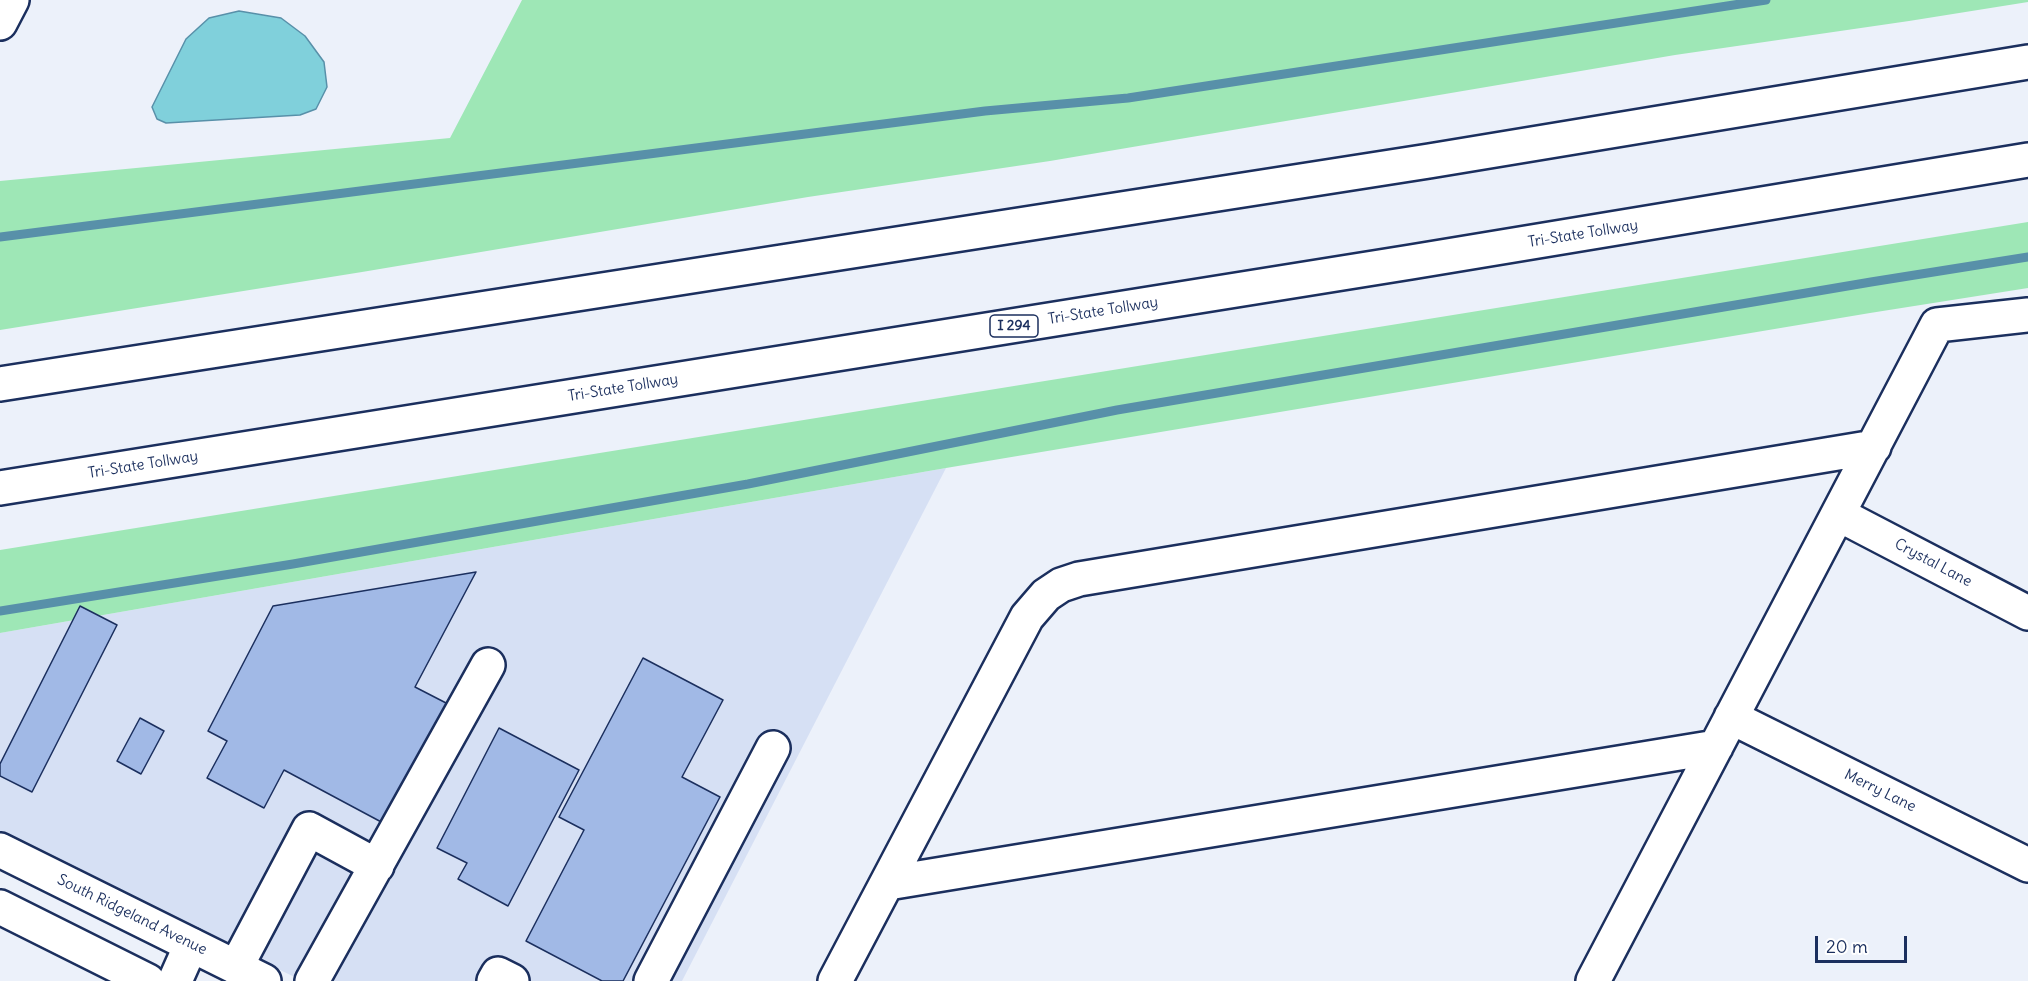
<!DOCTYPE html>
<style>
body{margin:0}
#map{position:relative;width:2028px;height:981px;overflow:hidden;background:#ecf1fa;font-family:Delius,sans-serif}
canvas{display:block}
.scale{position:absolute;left:1815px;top:936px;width:92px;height:27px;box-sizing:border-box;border:3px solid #1b2f5e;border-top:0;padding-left:8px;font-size:18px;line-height:21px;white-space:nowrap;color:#1b2f5e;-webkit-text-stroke:4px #fff;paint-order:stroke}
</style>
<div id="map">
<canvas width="2028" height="981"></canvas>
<div class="scale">20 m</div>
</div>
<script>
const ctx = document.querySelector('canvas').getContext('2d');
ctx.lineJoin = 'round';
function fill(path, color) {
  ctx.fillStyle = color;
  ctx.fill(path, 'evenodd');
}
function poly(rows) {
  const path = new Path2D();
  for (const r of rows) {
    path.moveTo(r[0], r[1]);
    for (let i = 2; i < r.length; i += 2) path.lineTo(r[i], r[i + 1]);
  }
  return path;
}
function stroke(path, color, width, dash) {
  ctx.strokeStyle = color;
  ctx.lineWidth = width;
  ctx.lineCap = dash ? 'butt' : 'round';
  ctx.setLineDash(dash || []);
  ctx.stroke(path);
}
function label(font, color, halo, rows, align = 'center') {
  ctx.font = font + ' Delius,sans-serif';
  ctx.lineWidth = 6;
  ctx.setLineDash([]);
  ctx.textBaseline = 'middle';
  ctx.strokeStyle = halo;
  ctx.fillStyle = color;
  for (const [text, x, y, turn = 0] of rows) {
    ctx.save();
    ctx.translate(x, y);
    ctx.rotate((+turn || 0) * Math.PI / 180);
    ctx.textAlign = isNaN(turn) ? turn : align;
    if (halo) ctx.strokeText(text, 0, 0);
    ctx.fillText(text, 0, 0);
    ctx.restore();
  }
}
fill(poly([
 [946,468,682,981,303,981,0,836,0,633]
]), '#d6e0f4');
fill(poly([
 [522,0,2028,0,2028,2,1909,21,1675,55,1050,161,808,197,362,272,0,330,0,181,450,138],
 [2028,222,2028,288,1870,313,946,468,0,633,0,550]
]), '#9ee7b6');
const water = poly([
 [239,11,281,18,305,36,324,62,327,87,316,109,300,115,166,123,157,119,152,107,186,39,209,18,239,11]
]);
fill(water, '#80d0db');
stroke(water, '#5890a9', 1.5);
stroke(poly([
 [0,237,985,111,1128,98,1766,0],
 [0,611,293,564,748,484,1117,410,1871,282,2028,257]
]), '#5890a9', 9);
const building = poly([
 [476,572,415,687,448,704,385,824,284,770,264,808,207,778,227,741,208,731,273,606,476,572],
 [80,606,117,625,32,792,0,776,0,764,80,606],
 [643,658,723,700,682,777,720,797,623,981,602,981,526,941,584,830,559,817,643,658],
 [140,718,164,731,141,774,117,761,140,718],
 [499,728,579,770,508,906,458,879,467,863,437,848,499,728]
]);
fill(building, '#a1b9e6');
stroke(building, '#1b2f5e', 1.5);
const minor = poly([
 [0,23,12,0],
 [1838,514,2028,613],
 [1731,717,2028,865],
 [888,883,1716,747],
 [236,967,309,829,377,866],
 [175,981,191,945],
 [312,981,488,665],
 [494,981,498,974,512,981],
 [651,981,773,748],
 [835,981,1027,617,1046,595,1061,585,1079,579,1874,447],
 [1593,981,1937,325,2028,315]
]);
const major = poly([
 [0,850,264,981],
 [0,907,148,981]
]);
const highway = poly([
 [0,384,1429,161,2028,62],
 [0,488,1411,262,2028,160]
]);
stroke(minor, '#1b2f5e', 38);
stroke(major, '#1b2f5e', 38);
stroke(highway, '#1b2f5e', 38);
stroke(minor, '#fff', 33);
stroke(major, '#fff', 33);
stroke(highway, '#fff', 33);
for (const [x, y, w] of [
 [1014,326,48]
]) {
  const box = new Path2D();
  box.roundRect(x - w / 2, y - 11, w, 22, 4.5);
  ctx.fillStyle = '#fff';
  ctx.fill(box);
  stroke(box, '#1b2f5e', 1.5);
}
label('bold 14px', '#1b2f5e', null, [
 ["I 294",1014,326]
]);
label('15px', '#1b2f5e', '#fff', [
 ["Tri-State Tollway",1583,234,-9],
 ["Tri-State Tollway",1103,311,-9],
 ["Tri-State Tollway",623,388,-9],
 ["Tri-State Tollway",143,465,-9],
 ["Crystal Lane",1933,563,28],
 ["Merry Lane",1880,791,26],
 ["South Ridgeland Avenue",132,915,26]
]);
</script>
